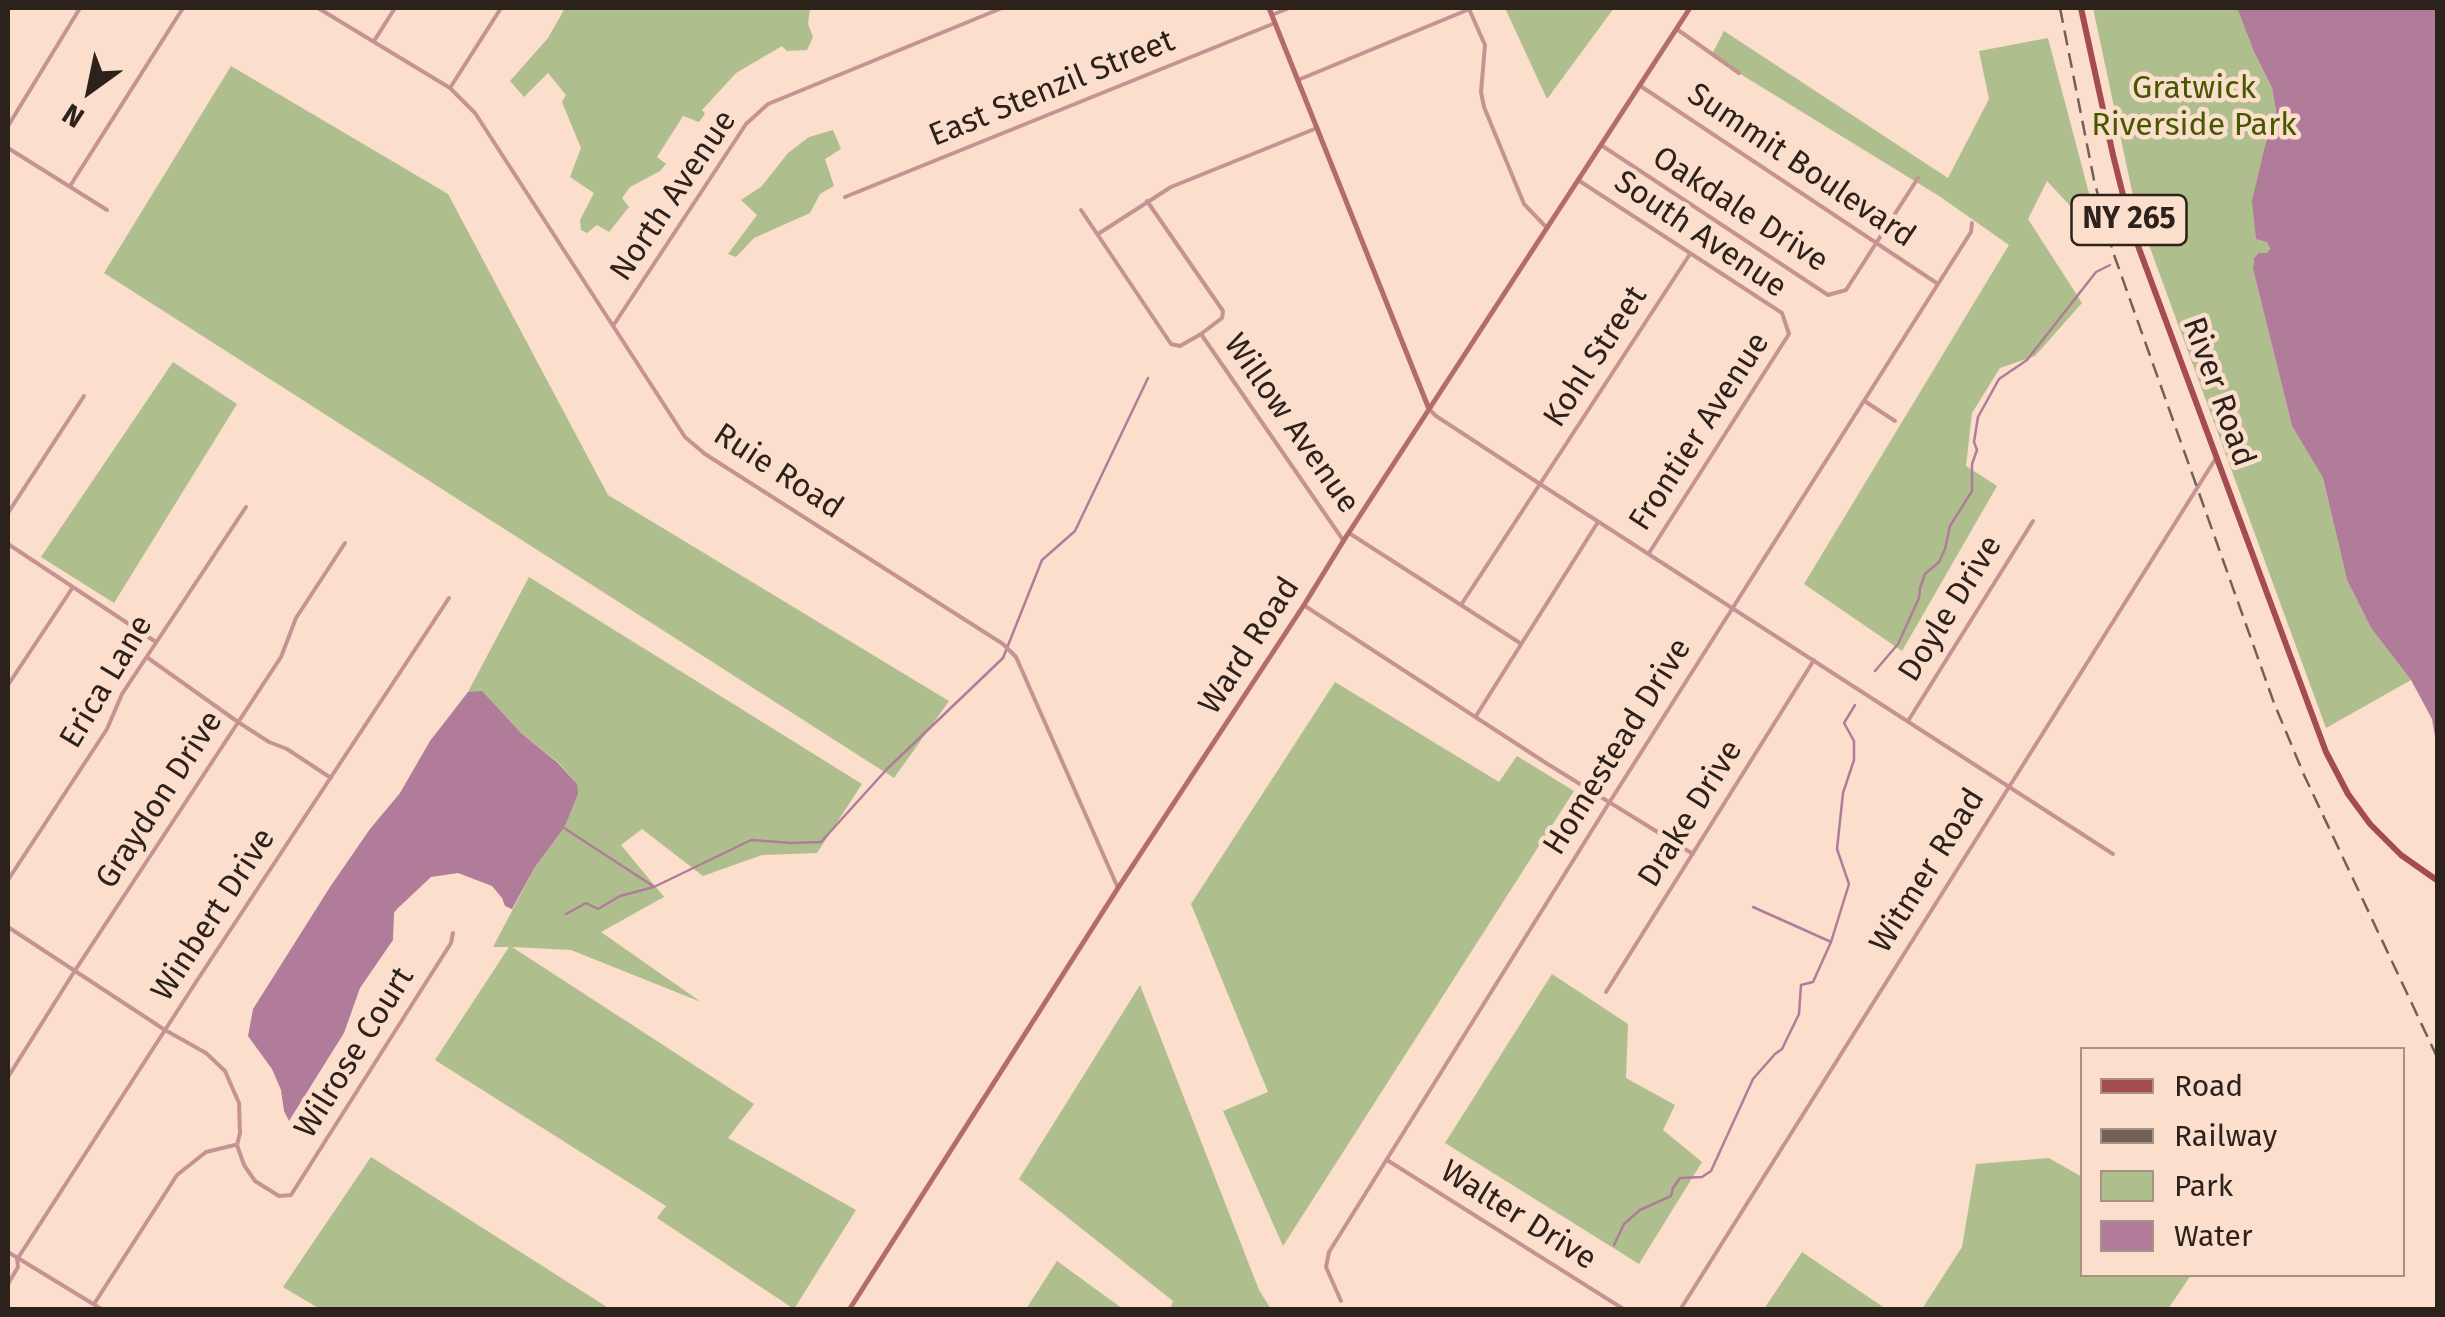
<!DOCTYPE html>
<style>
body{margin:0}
#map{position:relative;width:2445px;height:1317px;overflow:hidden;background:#fbdecc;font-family:"Fira Sans",sans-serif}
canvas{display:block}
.frame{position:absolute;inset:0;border:10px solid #2c211b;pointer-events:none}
.legend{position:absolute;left:2080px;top:1047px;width:325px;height:230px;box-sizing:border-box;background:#fbdecc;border:2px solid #a89285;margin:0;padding:12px 18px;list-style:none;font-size:30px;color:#2c211b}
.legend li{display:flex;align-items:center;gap:20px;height:50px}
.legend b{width:50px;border:2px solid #a89285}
.north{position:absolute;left:40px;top:40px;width:100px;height:100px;-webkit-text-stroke:8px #fbdecc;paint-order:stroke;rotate:213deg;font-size:28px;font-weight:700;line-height:40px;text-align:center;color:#2c211b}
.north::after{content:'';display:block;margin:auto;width:35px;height:45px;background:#2c211b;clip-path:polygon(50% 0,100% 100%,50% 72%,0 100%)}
</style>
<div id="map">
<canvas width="2445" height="1317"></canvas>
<div class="frame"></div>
<ul class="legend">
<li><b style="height:12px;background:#a44c50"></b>Road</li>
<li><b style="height:12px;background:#726157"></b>Railway</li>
<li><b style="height:28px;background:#aebe8d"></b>Park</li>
<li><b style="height:28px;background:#b17c99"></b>Water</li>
</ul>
<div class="north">N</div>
</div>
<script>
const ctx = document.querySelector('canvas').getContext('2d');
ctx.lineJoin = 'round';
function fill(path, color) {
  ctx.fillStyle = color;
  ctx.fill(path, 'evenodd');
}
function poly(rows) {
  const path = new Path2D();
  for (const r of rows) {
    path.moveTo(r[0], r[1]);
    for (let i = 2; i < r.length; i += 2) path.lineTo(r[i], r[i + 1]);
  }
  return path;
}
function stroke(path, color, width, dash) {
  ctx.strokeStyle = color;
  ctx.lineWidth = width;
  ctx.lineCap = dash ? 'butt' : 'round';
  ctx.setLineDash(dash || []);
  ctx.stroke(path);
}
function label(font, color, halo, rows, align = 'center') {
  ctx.font = font + ' "Fira Sans",sans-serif';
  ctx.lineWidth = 9;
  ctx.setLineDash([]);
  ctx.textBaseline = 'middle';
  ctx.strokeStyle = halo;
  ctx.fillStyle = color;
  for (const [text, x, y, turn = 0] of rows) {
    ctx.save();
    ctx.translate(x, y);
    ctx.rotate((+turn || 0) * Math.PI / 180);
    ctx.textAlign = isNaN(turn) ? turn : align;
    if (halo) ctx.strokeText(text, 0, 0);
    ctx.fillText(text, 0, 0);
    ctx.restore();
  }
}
fill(poly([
 [565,8,810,8,808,24,813,37,807,50,787,51,782,46,736,73,702,110,705,114,699,122,683,116,657,157,666,164,660,171,630,187,622,198,629,207,609,232,597,225,587,233,581,230,580,220,594,193,570,177,581,148,562,102,566,95,548,73,524,97,510,81,548,38],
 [1505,8,1614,8,1547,99],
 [2093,8,2237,8,2254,52,2272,88,2276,111,2265,146,2267,242,2270,247,2267,253,2254,258,2253,269,2292,426,2323,478,2347,580,2371,628,2411,680,2326,728,2142,226,2132,191],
 [1724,31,1948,178,1989,99,1979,51,2048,38,2101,239,2047,181,2028,219,2082,303,2035,356,2000,368,1972,413,1966,466,1997,486,1902,651,1804,584,2009,245,1939,196,1711,56],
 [231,66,448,194,608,495,949,701,894,778,104,273],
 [833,130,841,149,825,159,834,186,820,194,810,213,754,238,736,257,728,254,757,215,741,200,761,187,788,153,809,137],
 [173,362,237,404,114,603,41,557],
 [529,577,862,784,817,853,762,855,703,876,642,829,621,845,664,897,601,932,701,1002,571,950,512,947,754,1104,728,1138,856,1210,794,1309,657,1218,666,1206,435,1060,509,947,493,947,535,867,564,828,577,784,559,763,521,733,482,692,468,692],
 [1335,682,1499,782,1517,756,1574,791,1283,1246,1223,1111,1268,1092,1191,904],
 [1552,974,1628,1024,1626,1078,1675,1105,1663,1130,1702,1162,1639,1264,1445,1143],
 [1140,985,1259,1290,1271,1309,1170,1309,1173,1301,1019,1179],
 [371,1157,610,1309,320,1309,283,1287],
 [2049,1158,2082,1177,2082,1274,2191,1275,2168,1309,1922,1309,1962,1247,1976,1164],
 [1802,1252,1886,1309,1764,1309],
 [1057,1261,1123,1309,1026,1309]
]), '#aebe8d');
fill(poly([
 [2237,8,2437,8,2437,748,2432,719,2411,680,2371,628,2347,580,2323,478,2292,426,2253,269,2254,258,2259,253,2267,253,2270,248,2267,242,2256,239,2252,201,2265,146,2276,111,2272,88,2254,52],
 [482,691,521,733,558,763,577,784,578,794,564,828,535,867,512,909,505,906,502,898,492,886,458,873,431,877,397,909,394,913,393,940,360,988,344,1033,289,1121,284,1111,281,1090,272,1069,248,1036,253,1009,330,887,370,829,400,793,430,741,468,692]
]), '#b17c99');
stroke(poly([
 [1875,671,1898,644,1919,598,1920,588,1925,574,1939,562,1945,549,1950,526,1972,491,1972,464,1977,450,1974,442,1978,417,1999,379,2027,360,2096,272,2110,265],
 [564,828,653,886],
 [1753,907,1829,941],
 [566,914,586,903,598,909,620,896,654,887,751,840,792,843,821,842,887,769,1003,658,1042,560,1075,531,1148,378],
 [1614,1245,1624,1224,1640,1210,1671,1196,1673,1188,1680,1178,1702,1177,1711,1171,1753,1079,1775,1054,1782,1049,1799,1014,1801,985,1813,982,1831,942,1849,884,1837,849,1843,793,1854,760,1854,741,1844,723,1855,705]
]), '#b17c99', 2.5);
stroke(poly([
 [318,8,450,88,475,113,685,437,705,454,1003,644,1016,657,1118,888],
 [1469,9,1485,45,1481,92,1484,107,1524,204,1547,228],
 [1272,15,1289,8],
 [1678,30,1739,73],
 [374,41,395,8],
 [1298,80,1472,8],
 [1639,85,1938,284],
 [450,88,501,8],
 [8,126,80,8],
 [1601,145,1828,295,1846,290,1918,178],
 [8,148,107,210],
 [1578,180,1782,313,1789,334,1649,553],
 [70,186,183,8],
 [845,197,1275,23],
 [1081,210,1171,344,1180,346,1201,334,1222,318,1223,311,1147,201],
 [1098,234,1171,187,1317,128],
 [613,326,746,124,768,104,1002,8],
 [1201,334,1343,540],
 [1866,402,1895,421],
 [1430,410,1436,416,1540,484,2113,854],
 [8,513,84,396],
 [1349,533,1520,643],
 [8,544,156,642],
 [1461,605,1690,254],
 [1305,606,1546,763,1693,854],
 [148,658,238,722,269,742,287,749,331,778],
 [8,685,73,587],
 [1476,716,1598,522],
 [1908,721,2033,521],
 [8,880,107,729,122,694,246,507],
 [8,927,165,1030,206,1053,225,1071,239,1103,240,1133,237,1145,244,1165,255,1181,279,1196,291,1195,451,943,453,933],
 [1606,992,1814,660],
 [8,1077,74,972,281,657,296,618,345,543],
 [1387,1160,1625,1310],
 [8,1252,103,1310],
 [18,1258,196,982,449,598],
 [8,1284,18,1267,17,1258],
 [1341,1301,1326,1267,1329,1252,1609,803,1971,232,1972,223],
 [94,1304,177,1175,206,1152,235,1145],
 [1680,1310,2216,458]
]), '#c69393', 4);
stroke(poly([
 [1269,8,1429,409],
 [849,1310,1118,888,1304,605,1344,540,1690,8]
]), '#b36b6b', 5);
stroke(poly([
 [2081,8,2113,155,2131,227,2326,752,2348,794,2370,824,2401,855,2438,881]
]), '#a44c50', 6);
stroke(poly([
 [2060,8,2094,180,2113,252,2274,703,2304,775,2438,1059]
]), '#726157', 2.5, [15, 8]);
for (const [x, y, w] of [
 [2129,220,115]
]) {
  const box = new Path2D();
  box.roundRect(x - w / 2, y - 25, w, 50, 8);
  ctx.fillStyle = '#fbdecc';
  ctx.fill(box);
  stroke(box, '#2c211b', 2.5);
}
label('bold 30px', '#2c211b', null, [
 ["NY 265",2129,220]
]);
label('32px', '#2c211b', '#fbdecc', [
 ["East Stenzil Street",1052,89,-22],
 ["Summit Boulevard",1801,166,34],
 ["North Avenue",674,196,-56],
 ["Oakdale Drive",1740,210,33],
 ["South Avenue",1700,235,34],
 ["Kohl Street",1596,357,-57],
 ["River Road",2218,392,70],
 ["Willow Avenue",1291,424,55],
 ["Frontier Avenue",1700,432,-57],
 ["Ruie Road",778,472,33],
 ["Doyle Drive",1951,609,-58],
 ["Ward Road",1250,646,-57],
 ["Erica Lane",107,682,-59],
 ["Homestead Drive",1618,747,-58],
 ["Graydon Drive",160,800,-57],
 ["Drake Drive",1691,814,-58],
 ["Witmer Road",1928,871,-58],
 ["Winbert Drive",214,915,-57],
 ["Wilrose Court",355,1053,-58],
 ["Walter Drive",1518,1216,32]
]);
label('32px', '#465900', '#fbdecc', [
 ["Gratwick",2194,89],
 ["Riverside Park",2194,126]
]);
</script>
